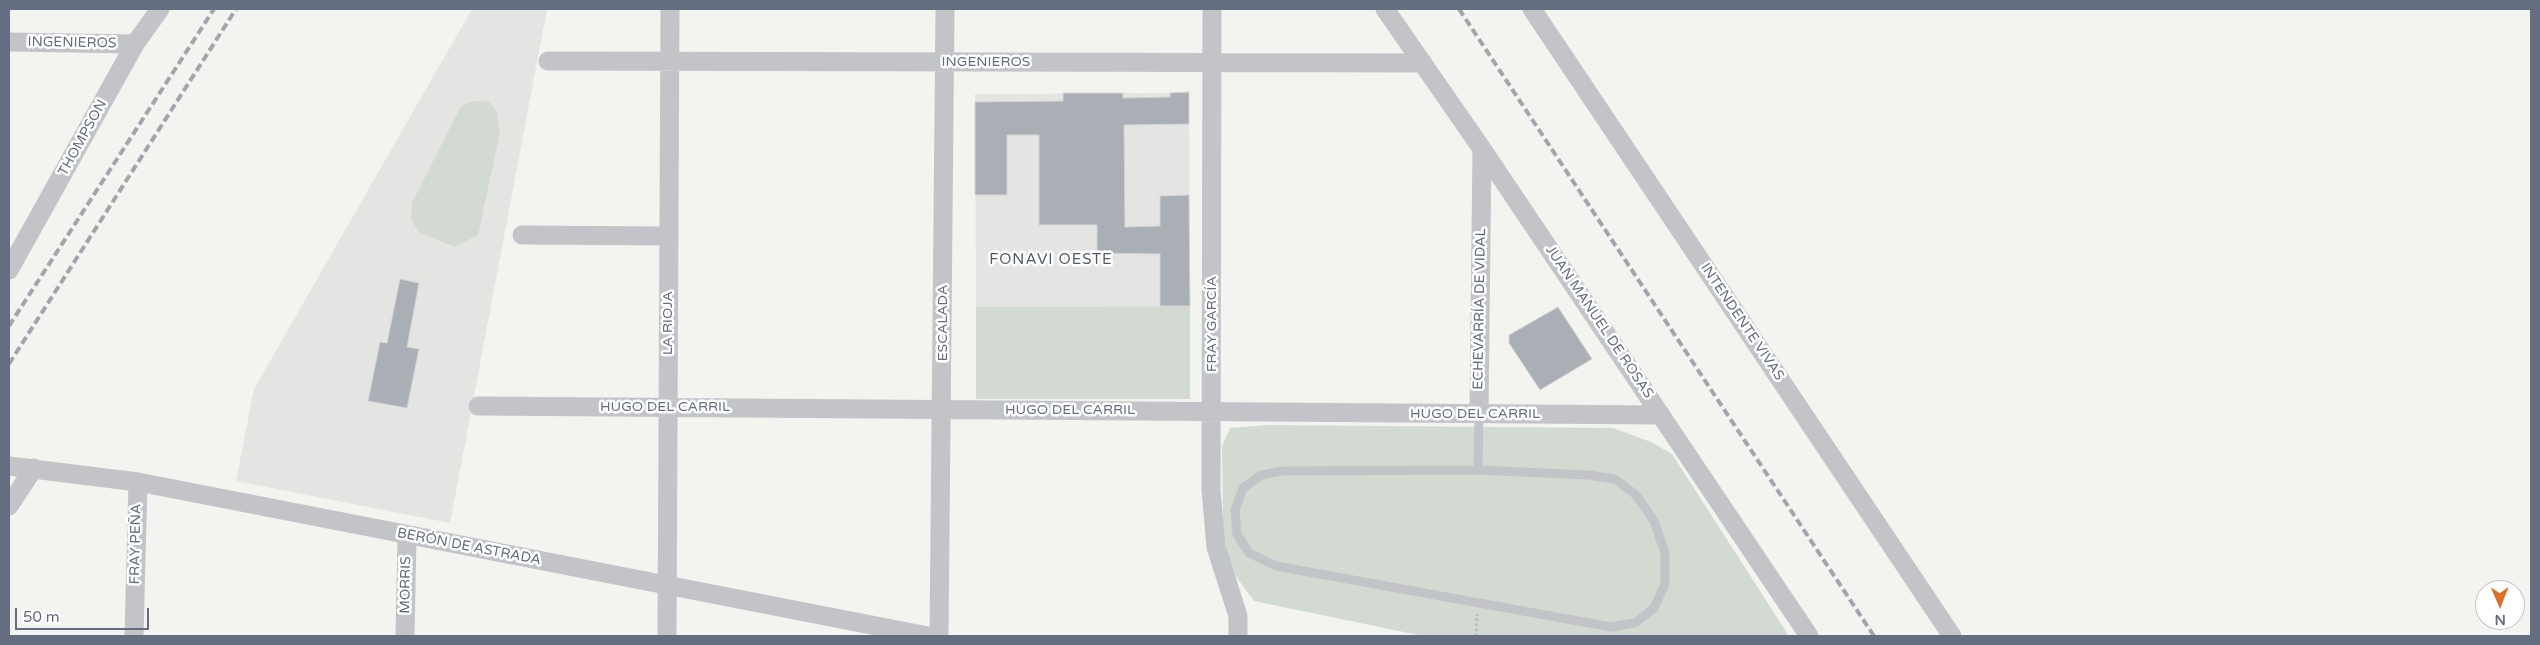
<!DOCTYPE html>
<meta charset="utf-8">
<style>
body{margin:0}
#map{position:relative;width:2540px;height:645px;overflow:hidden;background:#f3f4f0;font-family:"Varela Round",sans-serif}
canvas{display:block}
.frame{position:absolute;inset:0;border:10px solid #646e80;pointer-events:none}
.north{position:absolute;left:2475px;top:580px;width:50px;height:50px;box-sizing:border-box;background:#fff;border:1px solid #c1c5cc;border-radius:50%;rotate:179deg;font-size:14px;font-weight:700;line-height:20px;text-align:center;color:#646e80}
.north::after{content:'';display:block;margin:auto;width:18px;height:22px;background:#dc7027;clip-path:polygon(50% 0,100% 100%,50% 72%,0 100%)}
.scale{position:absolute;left:15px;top:608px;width:134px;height:22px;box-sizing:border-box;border:2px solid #646e80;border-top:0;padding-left:6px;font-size:15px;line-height:18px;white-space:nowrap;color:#646e80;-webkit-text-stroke:4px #fff;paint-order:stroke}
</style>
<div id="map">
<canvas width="2540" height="645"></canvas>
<div class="frame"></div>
<div class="north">N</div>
<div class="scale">50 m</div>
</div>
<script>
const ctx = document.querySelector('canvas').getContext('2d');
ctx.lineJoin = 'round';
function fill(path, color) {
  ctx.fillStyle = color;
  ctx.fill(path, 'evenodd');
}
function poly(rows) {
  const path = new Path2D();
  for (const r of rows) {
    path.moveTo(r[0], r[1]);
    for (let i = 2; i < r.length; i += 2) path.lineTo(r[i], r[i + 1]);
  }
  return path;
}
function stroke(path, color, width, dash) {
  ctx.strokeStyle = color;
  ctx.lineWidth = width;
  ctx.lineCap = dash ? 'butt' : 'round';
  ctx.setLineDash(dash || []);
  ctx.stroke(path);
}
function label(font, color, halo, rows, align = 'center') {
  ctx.font = font + ' "Varela Round",sans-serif';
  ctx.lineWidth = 5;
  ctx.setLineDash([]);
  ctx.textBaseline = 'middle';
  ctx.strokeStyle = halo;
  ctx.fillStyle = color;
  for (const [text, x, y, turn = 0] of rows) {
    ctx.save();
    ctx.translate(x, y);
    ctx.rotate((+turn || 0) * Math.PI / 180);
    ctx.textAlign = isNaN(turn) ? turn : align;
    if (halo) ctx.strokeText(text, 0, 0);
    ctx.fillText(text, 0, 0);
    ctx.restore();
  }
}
fill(poly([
 [472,9,547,9,450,523,236,481,254,389],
 [1189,93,1190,306,976,307,975,94]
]), '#e4e4e3');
fill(poly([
 [473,101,489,102,497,112,500,132,478,235,455,247,420,233,411,220,412,203,461,106],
 [1190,306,1190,399,976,399,976,307],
 [1268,425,1613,428,1651,442,1672,454,1789,636,1423,636,1254,601,1232,571,1223,536,1222,446,1230,428]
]), '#d3dad1');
const building = poly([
 [1189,92,1189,124,1124,125,1125,227,1160,226,1160,196,1189,195,1190,306,1160,306,1160,254,1097,253,1097,225,1039,225,1039,135,1007,135,1007,195,975,195,975,102,1063,101,1063,93,1123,93,1123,98,1170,97,1170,93,1189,92],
 [400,279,419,283,407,347,419,349,407,408,368,401,380,342,387,343,400,279],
 [1558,307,1592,359,1540,390,1509,343,1509,335,1558,307]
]);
fill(building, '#aaafb5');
stroke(building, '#d4d5d3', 1);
stroke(poly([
 [1476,636,1477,614]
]), '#bbbcbf', 3, [2.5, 2.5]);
stroke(poly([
 [1478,470,1588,475,1615,479,1636,495,1654,521,1665,553,1665,584,1654,608,1635,623,1611,627,1276,566,1249,553,1237,534,1235,510,1243,488,1261,475,1283,471,1478,470],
 [1478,470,1479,414]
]), '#c2c4c8', 9);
stroke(poly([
 [1212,9,1211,490,1216,547,1238,616,1238,636],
 [1385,9,1482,149,1809,636],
 [1532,9,1952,636],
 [9,42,135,44],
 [548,61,1423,63],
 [522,235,669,236],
 [9,270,135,44,160,9],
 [478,406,1661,415],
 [1479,414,1482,149],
 [9,466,138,482,928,636],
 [9,506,34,468],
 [134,636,138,482],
 [405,636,407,535],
 [667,636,670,9],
 [939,636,945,9]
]), '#c2c4c8', 19);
stroke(poly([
 [1459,9,1874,636],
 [9,326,214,9],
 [9,364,236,9]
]), '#a2a6ac', 4, [8, 4]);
label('14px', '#646e80', '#fff', [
 ["INGENIEROS",72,43,1],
 ["INGENIEROS",986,62],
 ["THOMPSON",83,138,-61],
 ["ECHEVARRÍA DE VIDAL",1480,309,-89],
 ["JUAN MANUEL DE ROSAS",1599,322,56],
 ["INTENDENTE VIVAS",1742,322,56],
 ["LA RIOJA",668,323,-90],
 ["ESCALADA",943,323,-90],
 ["FRAY GARCÍA",1212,324,-90],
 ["HUGO DEL CARRIL",665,407],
 ["HUGO DEL CARRIL",1070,410],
 ["HUGO DEL CARRIL",1475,414],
 ["FRAY PEÑA",136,544,-89],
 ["BERÓN DE ASTRADA",469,547,11],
 ["MORRIS",406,585,-89]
]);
ctx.letterSpacing = '1px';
label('15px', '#515965', '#fff', [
 ["FONAVI OESTE",1051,260]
]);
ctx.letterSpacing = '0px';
</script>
